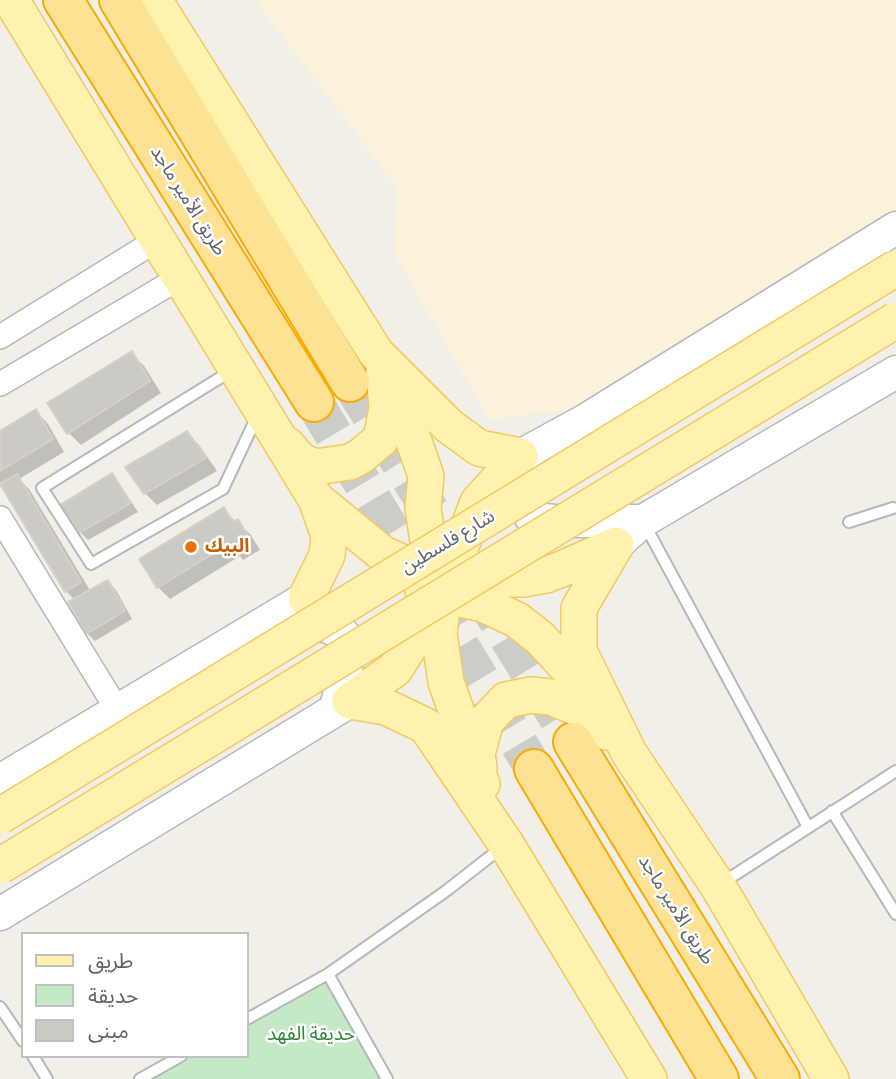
<!DOCTYPE html>
<meta charset="utf-8">
<style>
body{margin:0}
#map{position:relative;width:896px;height:1079px;overflow:hidden;background:#f1efe8;font-family:Manrope,"Noto Sans Arabic",sans-serif}
canvas{display:block}
.legend{position:absolute;left:21px;top:932px;width:228px;height:126px;box-sizing:border-box;background:#fff;border:2px solid #bfc1c3;margin:0;padding:9px 12px;list-style:none;font-size:21px;color:#5f6368}
.legend li{display:flex;align-items:center;gap:14px;height:35px}
.legend b{width:35px;border:2px solid #bfc1c3}
</style>
<div id="map">
<canvas width="896" height="1079"></canvas>
<ul class="legend">
<li><b style="height:9px;background:#fff2af"></b>طريق</li>
<li><b style="height:19px;background:#c5e8c5"></b>حديقة</li>
<li><b style="height:19px;background:#cccac5"></b>مبنى</li>
</ul>
</div>
<script>
const ctx = document.querySelector('canvas').getContext('2d');
ctx.lineJoin = 'round';
function fill(path, color) {
  ctx.fillStyle = color;
  ctx.fill(path, 'evenodd');
}
function poly(rows) {
  const path = new Path2D();
  for (const r of rows) {
    path.moveTo(r[0], r[1]);
    for (let i = 2; i < r.length; i += 2) path.lineTo(r[i], r[i + 1]);
  }
  return path;
}
function stroke(path, color, width, dash) {
  ctx.strokeStyle = color;
  ctx.lineWidth = width;
  ctx.lineCap = dash ? 'butt' : 'round';
  ctx.setLineDash(dash || []);
  ctx.stroke(path);
}
function label(font, color, halo, rows, align = 'center') {
  ctx.font = font + ' Manrope,"Noto Sans Arabic",sans-serif';
  ctx.lineWidth = 5;
  ctx.setLineDash([]);
  ctx.textBaseline = 'middle';
  ctx.strokeStyle = halo;
  ctx.fillStyle = color;
  for (const [text, x, y, turn = 0] of rows) {
    ctx.save();
    ctx.translate(x, y);
    ctx.rotate((+turn || 0) * Math.PI / 180);
    ctx.textAlign = isNaN(turn) ? turn : align;
    if (halo) ctx.strokeText(text, 0, 0);
    ctx.fillText(text, 0, 0);
    ctx.restore();
  }
}
fill(poly([
 [328,974,387,1079,140,1079,181,1056,247,1056,247,1019]
]), '#c5e8c5');
fill(poly([
 [255,0,896,0,896,210,571,410,489,419,394,253,397,188]
]), '#fbf3d9');
fill(poly([
 [132,354,144,366,161,393,81,445,69,433],
 [36,411,48,424,64,452,19,479,29,489,91,592,108,582,116,590,132,619,95,641,87,633,75,600,66,591,0,485,0,433],
 [187,433,199,445,217,471,157,505,145,493],
 [111,475,119,483,138,512,88,540,80,532,63,505],
 [223,510,250,534,260,550,243,560,240,556,170,599,158,587]
]), '#0003');
const building = poly([
 [132,351,150,381,67,434,47,403,132,351],
 [36,409,53,439,0,471,0,431,36,409],
 [187,431,206,458,144,494,125,467,187,431],
 [112,473,131,503,79,533,60,505,112,473],
 [17,474,81,582,65,592,0,484,17,474],
 [224,507,233,522,238,519,249,538,230,549,227,545,157,588,139,559,224,507],
 [108,580,125,611,86,634,68,602,108,580]
]);
fill(building, '#cccac5');
stroke(building, '#d6d1c6', 2);
stroke(poly([
 [350,382,434,517],
 [314,402,534,769],
 [478,589,573,742]
]), '#ccccc8', 38, [38, 19]);
const lane = poly([
 [231,371,42,488,91,564,223,489,258,414],
 [849,522,893,508],
 [645,525,808,827],
 [832,811,896,914],
 [722,883,896,771],
 [328,974,387,1079],
 [0,1007,23,1041],
 [247,1019,328,974,446,891,501,848],
 [33,1056,47,1079],
 [140,1079,181,1056]
]);
const street = poly([
 [0,337,157,240],
 [0,384,181,277],
 [0,518,118,711]
]);
const secondary = poly([
 [520,456,586,420,896,228],
 [529,472,523,503,532,519,555,521,643,521],
 [616,545,643,521,896,372],
 [296,624,327,626,344,635,349,646,346,671,335,710],
 [0,781,306,598],
 [0,914,350,701]
]);
const primary = poly([
 [11,0,316,499,329,536,327,555,306,598],
 [154,0,376,353,449,426,479,448,520,456],
 [287,445,301,461,316,467,350,462,361,456,381,439,387,409,385,382],
 [317,500,383,554,417,569,450,575,479,579,523,579,546,575,564,568,616,545],
 [616,545,579,608,579,651,629,753,718,886,831,1079],
 [423,591,483,604,517,620,540,638,586,688],
 [350,701,386,707,426,726,506,844,649,1079],
 [350,701,395,669,409,647,428,592,429,548,423,508,426,476,411,433,384,370],
 [479,768,477,754,486,721,506,700,531,695,551,697,578,708,606,732],
 [482,784,446,682,439,634,442,610,450,575,478,502,520,456]
]);
const highway = poly([
 [63,0,314,402],
 [119,0,350,382],
 [573,742,780,1079],
 [534,769,719,1079]
]);
stroke(lane, '#b5b8bc', 14);
stroke(street, '#b5b8bc', 26);
stroke(secondary, '#b6babf', 35);
stroke(primary, '#f2c960', 38);
stroke(highway, '#f9ab00', 42);
stroke(lane, '#fff', 10);
stroke(street, '#fff', 23);
stroke(secondary, '#fff', 32);
stroke(primary, '#fff2af', 35);
stroke(highway, '#fde293', 38);
const primaryBridge = poly([
 [0,816,896,268],
 [0,866,896,320]
]);
stroke(primaryBridge, '#f2c960', 38, []);
stroke(primaryBridge, '#fff2af', 35);
for (const [x, y, r, color] of [
 [191,547,7,"#e8710a"]
]) {
  const dot = new Path2D();
  dot.arc(x, y, r, 0, 2 * Math.PI);
  ctx.fillStyle = color;
  ctx.fill(dot);
  stroke(dot, '#fff', 2.5);
}
label('19px', '#5f6368', '#fff', [
 ["طريق الأمير ماجد",188,201,58],
 ["شارع فلسطين",448,542,-31],
 ["طريق الأمير ماجد",676,910,58]
]);
label('bold 19px', '#c56008', '#fff', [
 ["البيك",205,547]
], 'left');
label('19px', '#348238', '#fff', [
 ["حديقة الفهد",311,1035]
]);
</script>
